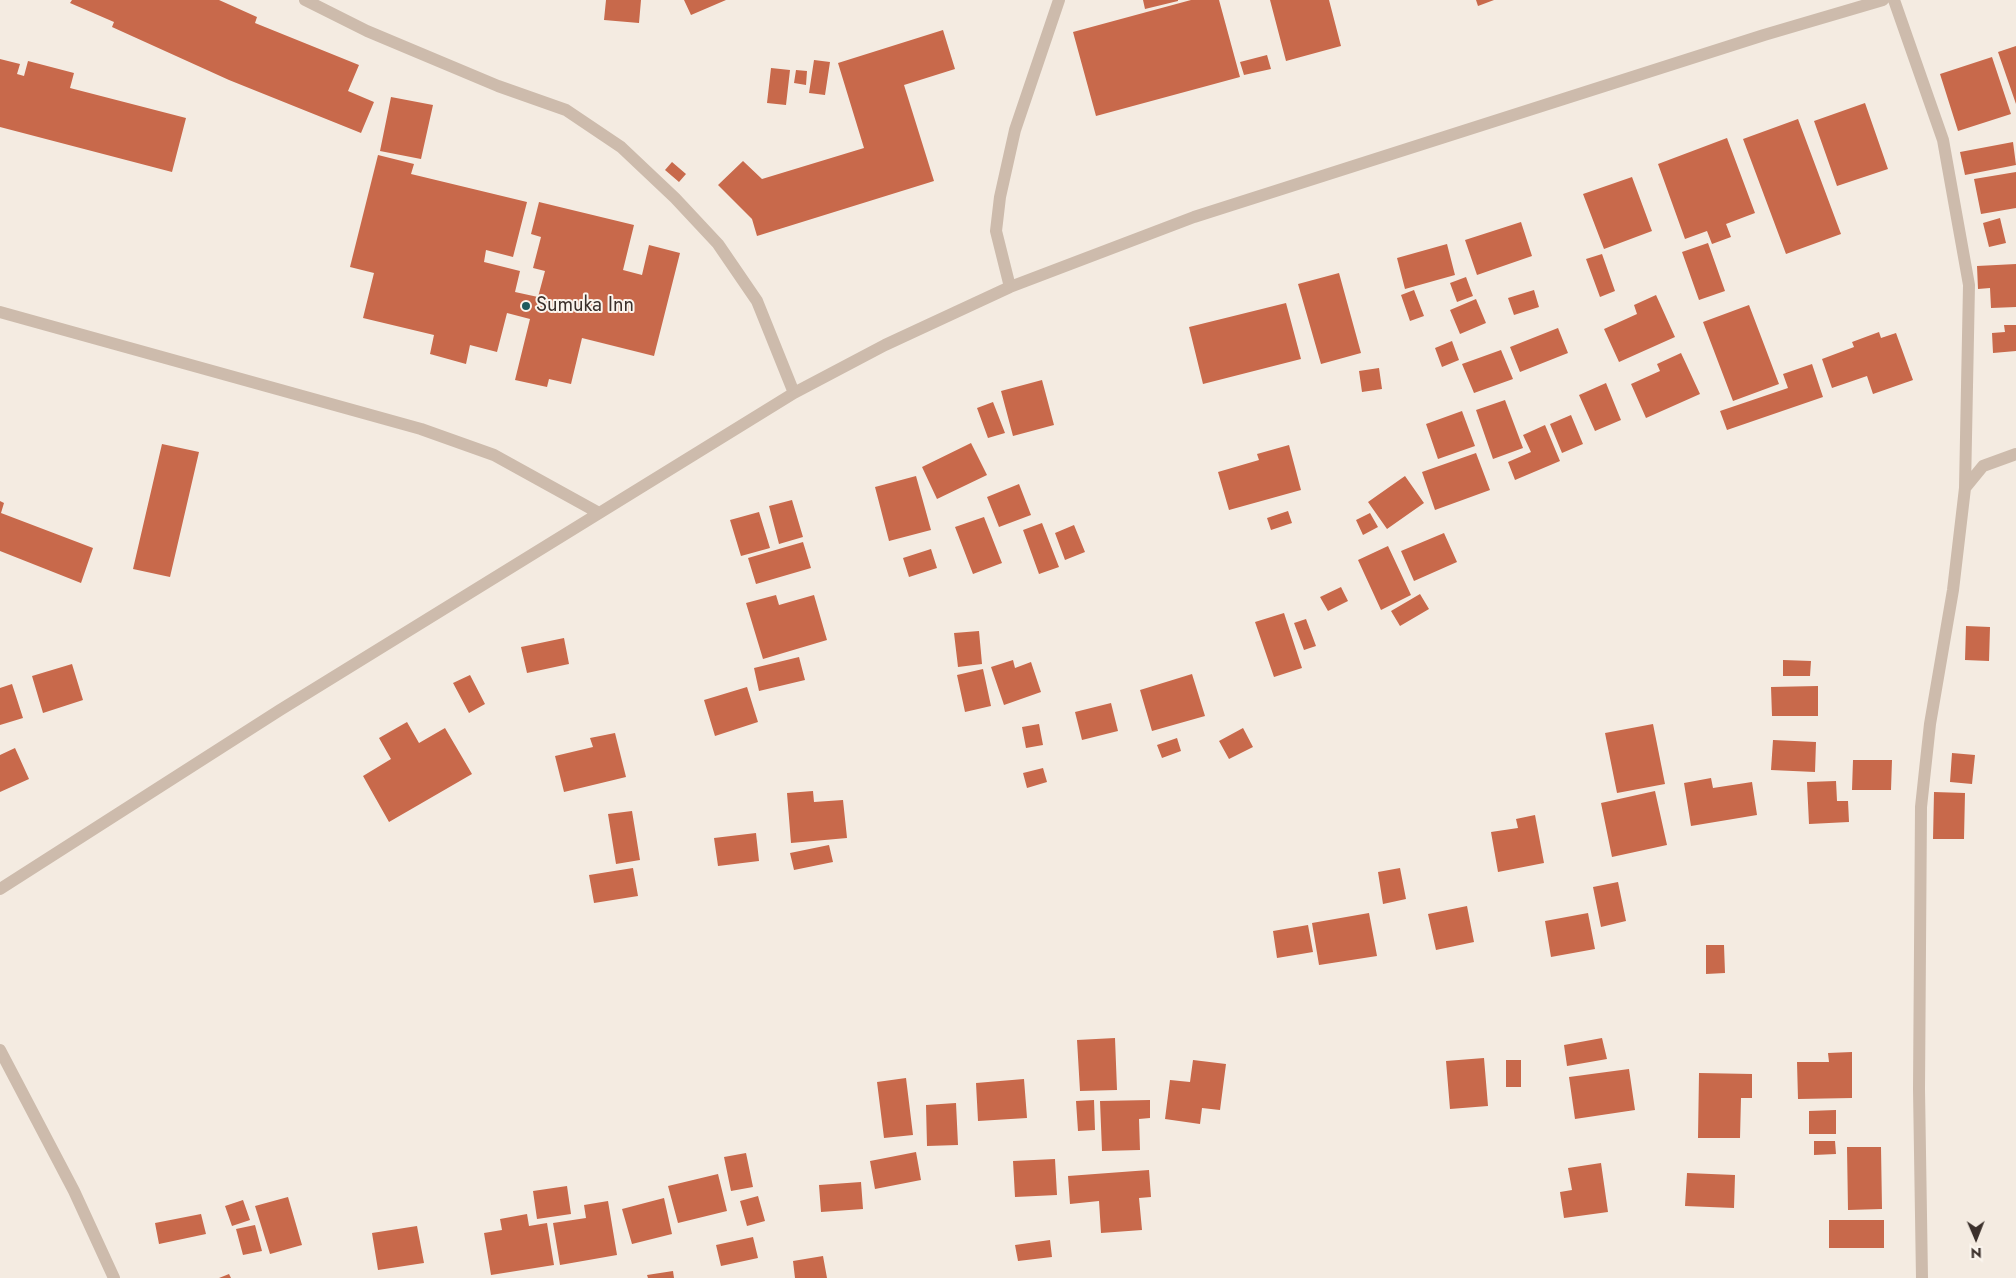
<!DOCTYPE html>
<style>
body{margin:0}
#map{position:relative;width:2016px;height:1278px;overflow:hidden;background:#f4ebe1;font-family:Jost,sans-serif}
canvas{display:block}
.north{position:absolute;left:1951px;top:1213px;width:50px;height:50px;-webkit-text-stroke:4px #fbf5ee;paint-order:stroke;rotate:179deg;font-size:14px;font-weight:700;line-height:20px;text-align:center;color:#3b302b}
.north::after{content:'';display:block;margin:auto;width:18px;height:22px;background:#3b302b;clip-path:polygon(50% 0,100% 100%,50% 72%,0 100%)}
</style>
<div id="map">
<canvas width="2016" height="1278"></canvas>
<div class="north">N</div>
</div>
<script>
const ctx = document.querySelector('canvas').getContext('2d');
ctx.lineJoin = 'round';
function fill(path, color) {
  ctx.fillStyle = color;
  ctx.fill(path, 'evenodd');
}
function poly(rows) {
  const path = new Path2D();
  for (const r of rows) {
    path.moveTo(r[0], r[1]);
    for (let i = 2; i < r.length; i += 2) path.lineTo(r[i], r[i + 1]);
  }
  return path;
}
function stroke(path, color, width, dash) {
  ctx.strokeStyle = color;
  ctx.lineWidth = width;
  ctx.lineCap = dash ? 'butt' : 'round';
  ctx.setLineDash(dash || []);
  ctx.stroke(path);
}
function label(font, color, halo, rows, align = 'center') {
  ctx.font = font + ' Jost,sans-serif';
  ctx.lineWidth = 4;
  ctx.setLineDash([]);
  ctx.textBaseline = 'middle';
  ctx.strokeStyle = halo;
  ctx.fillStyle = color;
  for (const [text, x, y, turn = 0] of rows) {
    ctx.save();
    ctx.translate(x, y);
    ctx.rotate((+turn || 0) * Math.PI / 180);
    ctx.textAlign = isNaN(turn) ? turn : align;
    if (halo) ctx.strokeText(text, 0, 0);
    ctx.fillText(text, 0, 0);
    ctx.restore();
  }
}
fill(poly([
 [72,0,219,0,257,17,255,23,359,65,348,91,374,102,361,133,229,80,112,27,114,22,70,3],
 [606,0,641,0,639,23,604,20],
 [684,0,726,0,691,15],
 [1143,0,1178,0,1178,1,1145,9],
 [1191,0,1219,0,1240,77,1096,116,1073,32],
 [1270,0,1329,0,1341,46,1286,61],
 [1476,0,1494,0,1478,6],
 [943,30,955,69,904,85,934,181,757,236,752,219,718,185,743,161,762,179,864,148,838,63],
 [2016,46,2016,104,1998,52],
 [1267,55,1271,69,1244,75,1240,62],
 [1992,57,2011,114,1958,131,1940,74],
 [0,59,20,64,17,74,24,76,28,61,74,73,70,88,186,118,172,172,0,127],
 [814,60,830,62,825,95,809,93],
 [771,68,790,70,786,105,767,103],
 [796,70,807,71,806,85,794,83],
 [391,97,433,105,421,159,380,151],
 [1865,103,1888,169,1837,186,1814,121],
 [1798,119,1841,234,1786,254,1743,139],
 [1727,138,1755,213,1726,224,1731,237,1712,244,1707,231,1685,239,1658,164],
 [2013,142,2016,165,1965,175,1960,152],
 [378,155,414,164,411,174,527,202,513,257,486,250,484,262,520,271,515,292,538,297,545,271,533,268,541,237,531,234,539,202,634,225,623,270,642,275,649,245,680,253,654,356,582,338,571,384,549,379,547,387,515,380,530,319,507,313,497,352,470,345,466,364,430,354,434,335,363,318,374,273,350,267],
 [672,162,686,174,679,182,665,170],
 [2016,172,2016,208,1981,214,1974,179],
 [1632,177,1652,231,1604,249,1583,194],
 [2000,218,2006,243,1989,247,1983,223],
 [1521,222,1532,256,1477,275,1465,240],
 [1708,243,1725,291,1699,300,1682,252],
 [1447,244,1455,275,1405,289,1397,258],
 [1602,254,1615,291,1600,297,1586,259],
 [2016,264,2016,307,1991,308,1990,288,1978,289,1977,266],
 [1339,273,1361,353,1321,364,1298,284],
 [1466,277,1473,296,1457,302,1450,283],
 [1414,290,1424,316,1410,321,1401,295],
 [1534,290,1539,307,1514,315,1508,298],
 [1656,295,1675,337,1619,362,1604,329,1637,314,1634,305],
 [1476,299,1486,323,1460,334,1450,310],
 [1286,303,1301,359,1203,384,1189,327],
 [1749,305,1779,384,1733,401,1703,322],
 [2004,325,2016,325,2016,351,1993,353,1992,333,2005,332],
 [1558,328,1568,353,1520,372,1510,347],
 [1879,332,1881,338,1896,333,1913,380,1873,394,1867,376,1832,388,1822,359,1854,347,1852,342],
 [1452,341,1459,360,1442,367,1435,348],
 [1501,350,1513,379,1474,393,1462,364],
 [1681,353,1700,394,1646,418,1631,384,1660,371,1657,364],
 [1812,364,1823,397,1727,430,1720,411,1788,388,1783,374],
 [1379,368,1382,389,1362,392,1359,371],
 [1042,380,1054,425,1013,436,1001,391],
 [1606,383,1621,420,1595,431,1579,395],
 [1505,400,1523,448,1493,459,1476,410],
 [993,402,1005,433,988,438,977,408],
 [1462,411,1475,446,1438,459,1426,424],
 [1571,415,1583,444,1562,453,1550,424],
 [1545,425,1560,461,1515,480,1508,462,1531,452,1523,435],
 [971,443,987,475,937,499,922,467],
 [162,444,199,452,170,577,133,569],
 [1289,445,1301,490,1229,510,1218,472,1259,460,1257,454],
 [1476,453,1490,490,1435,510,1422,472],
 [916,476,931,530,889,541,875,487],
 [1405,476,1424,503,1387,529,1368,502],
 [1019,484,1031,515,999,527,987,497],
 [792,500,803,537,779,544,769,506],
 [0,501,4,503,1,513,93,548,81,583,0,551],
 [1288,511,1292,523,1271,530,1267,518],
 [759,512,770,548,741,556,730,520],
 [1370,513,1378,527,1363,535,1356,520],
 [984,517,1002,563,973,574,955,527],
 [1042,523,1059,567,1039,574,1023,530],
 [1074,525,1085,552,1065,560,1055,533],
 [1444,533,1457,562,1414,581,1401,551],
 [803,542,811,568,756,584,748,558],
 [1388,546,1411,595,1381,610,1358,560],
 [931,549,937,568,909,577,903,558],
 [1341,587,1348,601,1328,611,1320,597],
 [1420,594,1429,609,1400,626,1391,611],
 [776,595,779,605,814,595,827,640,763,659,746,603],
 [1284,613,1302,668,1274,677,1255,622],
 [1306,619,1316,646,1304,650,1294,623],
 [1966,626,1990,627,1989,661,1965,660],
 [979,631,982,664,958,667,954,633],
 [564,638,569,664,527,673,521,647],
 [799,657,805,680,759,691,754,668],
 [1013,660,1015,668,1031,662,1041,692,1004,705,991,667],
 [1783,660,1811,661,1810,676,1783,676],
 [72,664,83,700,43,713,32,676],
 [983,669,991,706,965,712,957,675],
 [1192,674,1205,716,1152,731,1140,690],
 [470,675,485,704,469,713,453,683],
 [12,684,23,718,0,725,0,688],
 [1818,686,1818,716,1772,716,1771,687],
 [747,687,758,722,715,736,704,700],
 [1111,703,1118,731,1082,740,1075,712],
 [407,722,419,743,445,728,472,774,389,822,363,776,391,759,379,738],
 [1039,724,1043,745,1026,748,1022,727],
 [1653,724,1665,784,1617,793,1605,733],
 [1243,728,1253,747,1229,759,1219,741],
 [615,733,626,777,564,792,555,756,593,747,590,738],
 [1177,738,1181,751,1162,758,1157,745],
 [1773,740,1816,742,1815,772,1771,770],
 [15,748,29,779,0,792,0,755],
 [1952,753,1975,755,1972,784,1950,782],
 [1853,760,1892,760,1891,790,1852,790],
 [1043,768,1047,782,1027,788,1023,773],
 [1711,778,1713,788,1752,782,1757,815,1691,826,1684,783],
 [1836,781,1837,801,1848,801,1849,822,1809,824,1807,782],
 [813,791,814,802,843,800,847,838,791,843,787,793],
 [1655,791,1667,845,1612,857,1601,803],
 [1934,792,1965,793,1964,839,1933,839],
 [632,811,640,860,616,864,608,814],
 [1535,815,1544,863,1498,872,1491,832,1518,828,1516,819],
 [756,833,759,861,718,866,714,838],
 [829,845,833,862,794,870,790,853],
 [633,868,638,896,594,903,589,875],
 [1400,868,1406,899,1383,904,1378,872],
 [1618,882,1626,921,1601,927,1593,887],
 [1467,906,1474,942,1436,950,1428,914],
 [1369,913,1377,956,1319,965,1312,923],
 [1588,913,1595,949,1551,957,1545,921],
 [1308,925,1313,952,1277,958,1273,931],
 [1706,945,1724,945,1725,973,1706,974],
 [1115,1038,1117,1090,1080,1091,1077,1040],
 [1602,1038,1607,1059,1567,1066,1564,1045],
 [1852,1052,1852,1098,1798,1099,1797,1062,1829,1062,1828,1053],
 [1484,1058,1488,1106,1450,1109,1446,1061],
 [1193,1060,1226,1064,1220,1110,1202,1108,1200,1124,1165,1119,1170,1080,1190,1082],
 [1506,1060,1521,1060,1521,1087,1506,1087],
 [1629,1069,1635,1110,1575,1119,1569,1077],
 [1699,1073,1752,1074,1752,1098,1741,1098,1740,1138,1698,1138],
 [906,1078,913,1135,884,1138,877,1082],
 [1024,1079,1027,1118,978,1121,976,1083],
 [1094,1100,1095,1130,1078,1131,1076,1101],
 [1150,1100,1150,1118,1139,1119,1140,1150,1102,1151,1100,1101],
 [956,1103,958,1145,927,1146,926,1105],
 [1836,1110,1836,1134,1809,1134,1809,1111],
 [1814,1141,1835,1141,1836,1154,1814,1155],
 [1847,1147,1881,1147,1882,1209,1848,1210],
 [916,1152,921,1180,875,1189,870,1161],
 [746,1153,753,1187,731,1191,724,1157],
 [1055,1159,1057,1195,1015,1197,1013,1161],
 [1601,1163,1608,1212,1564,1218,1560,1192,1572,1190,1568,1168],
 [1149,1170,1151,1197,1139,1198,1142,1230,1101,1233,1099,1201,1070,1204,1068,1176],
 [1687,1173,1735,1175,1734,1208,1685,1206],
 [718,1174,727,1211,678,1223,668,1186],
 [861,1182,863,1209,821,1212,819,1185],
 [567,1186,571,1214,537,1219,533,1191],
 [758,1196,765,1221,747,1226,740,1201],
 [288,1197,302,1245,270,1254,255,1206],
 [664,1198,672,1234,632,1244,622,1209],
 [243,1200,250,1220,232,1226,225,1206],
 [608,1201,617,1255,560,1265,553,1223,586,1218,584,1205],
 [201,1214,206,1234,159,1244,155,1223],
 [527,1214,529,1226,547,1223,554,1265,491,1275,484,1233,502,1230,500,1219],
 [1829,1220,1884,1220,1884,1248,1829,1248],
 [255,1225,262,1251,243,1255,236,1229],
 [417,1226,424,1263,378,1270,372,1233],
 [753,1237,758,1258,721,1266,716,1245],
 [1050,1240,1052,1257,1018,1261,1015,1245],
 [823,1256,827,1278,795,1278,793,1261],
 [673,1271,674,1278,648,1278,647,1275],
 [229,1274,231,1278,219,1278]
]), '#c8694b');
stroke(poly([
 [305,0,367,31,498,86,566,110,621,147,675,198,718,244,757,301,794,393],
 [1894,0,1943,140,1969,285,1965,488,1953,590,1930,724,1921,807,1919,1089,1922,1278],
 [1010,287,996,231,1000,197,1015,130,1059,0],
 [0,312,421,429,494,455,599,513],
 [1965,488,1983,466,2016,454],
 [0,889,280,710,794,393,885,345,1010,287,1194,217,1764,35,1883,0],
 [0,1050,74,1191,114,1278]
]), '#cdbbac', 12);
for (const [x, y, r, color] of [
 [526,306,5,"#1f5a5e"]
]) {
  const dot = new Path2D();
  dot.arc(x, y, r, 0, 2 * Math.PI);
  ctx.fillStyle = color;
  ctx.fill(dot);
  stroke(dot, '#fbf5ee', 2);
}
label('20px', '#3b302b', '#fbf5ee', [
 ["Sumuka Inn",536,306]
], 'left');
</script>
